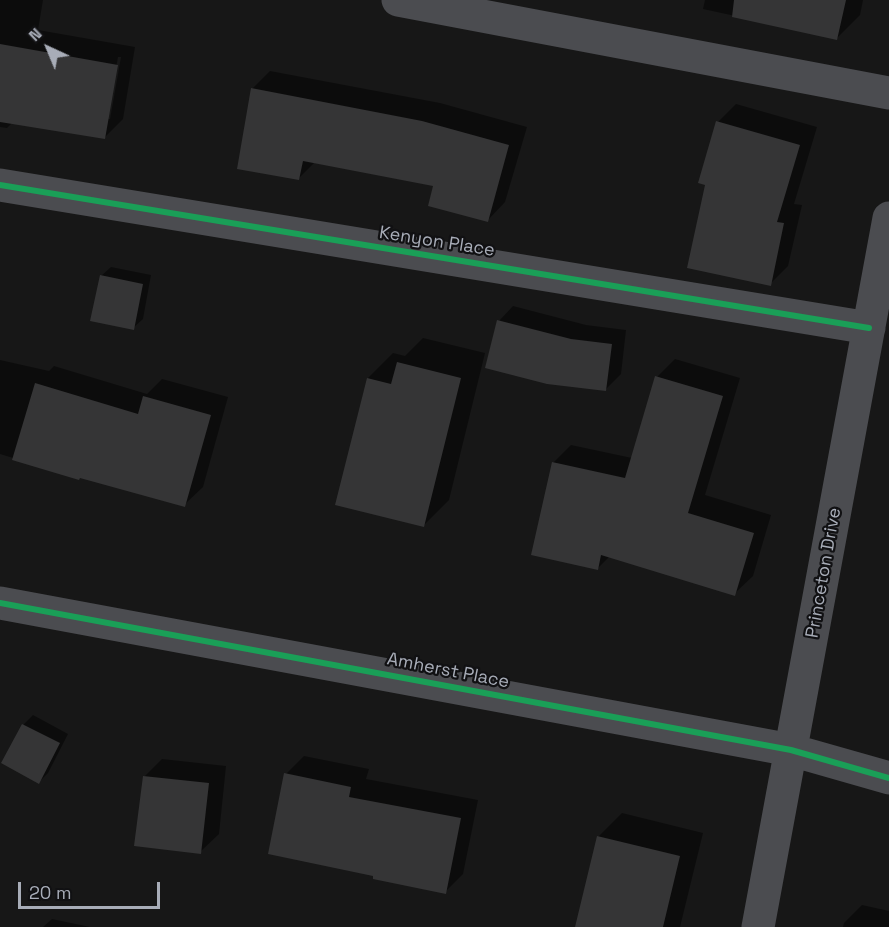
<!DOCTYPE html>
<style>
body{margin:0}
#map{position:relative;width:889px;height:927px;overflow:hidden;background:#171717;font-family:"Space Grotesk",sans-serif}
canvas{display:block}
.north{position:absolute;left:18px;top:18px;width:60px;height:60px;-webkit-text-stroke:4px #111113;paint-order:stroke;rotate:316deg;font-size:16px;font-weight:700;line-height:24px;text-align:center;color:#a8adb8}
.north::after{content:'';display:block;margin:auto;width:21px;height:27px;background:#a8adb8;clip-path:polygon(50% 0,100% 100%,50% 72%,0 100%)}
.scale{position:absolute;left:18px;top:882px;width:142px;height:27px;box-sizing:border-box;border:3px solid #a8adb8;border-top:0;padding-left:8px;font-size:18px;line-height:21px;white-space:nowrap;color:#a8adb8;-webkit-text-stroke:4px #111113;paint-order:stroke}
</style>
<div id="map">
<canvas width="889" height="927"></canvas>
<div class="north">N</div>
<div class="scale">20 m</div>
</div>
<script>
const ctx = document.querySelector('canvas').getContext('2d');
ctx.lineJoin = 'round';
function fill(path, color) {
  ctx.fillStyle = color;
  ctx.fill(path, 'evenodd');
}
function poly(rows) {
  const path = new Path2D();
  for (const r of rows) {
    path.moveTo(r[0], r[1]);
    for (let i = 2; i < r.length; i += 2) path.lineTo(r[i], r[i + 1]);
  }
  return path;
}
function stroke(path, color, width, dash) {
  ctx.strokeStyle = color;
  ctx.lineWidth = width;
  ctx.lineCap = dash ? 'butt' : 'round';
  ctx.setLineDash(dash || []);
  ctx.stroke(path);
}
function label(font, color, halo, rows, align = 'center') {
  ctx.font = font + ' "Space Grotesk",sans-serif';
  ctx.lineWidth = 4.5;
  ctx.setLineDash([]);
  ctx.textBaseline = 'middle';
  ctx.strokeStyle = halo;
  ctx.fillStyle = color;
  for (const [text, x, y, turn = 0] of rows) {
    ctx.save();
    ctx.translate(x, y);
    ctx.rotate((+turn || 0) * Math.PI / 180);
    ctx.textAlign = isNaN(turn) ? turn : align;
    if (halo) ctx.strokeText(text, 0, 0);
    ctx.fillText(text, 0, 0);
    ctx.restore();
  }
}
fill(poly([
 [0,0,43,0,38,30,135,47,123,119,105,137,13,122,7,128,0,127],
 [118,57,121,57,110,119,107,119],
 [705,0,863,0,860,15,837,38,703,9],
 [270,71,440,103,527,127,505,202,487,221,435,185,315,162,299,178,252,89],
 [736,104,817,127,794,204,802,205,788,266,770,284,707,184,718,122],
 [111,267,151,275,143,319,133,328,101,276],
 [513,306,586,325,626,330,621,374,606,389,499,321],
 [423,338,485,353,449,500,424,525,368,378,393,353,405,356],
 [675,359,740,378,705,495,771,515,753,576,734,594,610,556,598,568,553,463,571,445,632,458,657,377],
 [0,360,49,371,54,366,147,394,162,379,228,397,203,487,184,505,80,476,79,478,0,454],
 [33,715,68,734,48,773,39,782,3,762,24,724],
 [304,756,369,769,366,779,478,800,463,874,445,892,286,774],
 [162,759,226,766,219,834,200,852,144,777],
 [622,813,703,833,680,927,576,927,598,837],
 [862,905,889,911,889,927,843,927,844,923],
 [52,919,90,927,43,927]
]), '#0007');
fill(poly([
 [734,0,846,0,837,40,732,17],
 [0,44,118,65,105,139,0,122],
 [251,88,422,121,509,145,488,222,428,206,433,186,303,161,299,180,237,169],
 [716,121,800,145,777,222,784,223,771,286,687,268,705,185,698,183],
 [100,275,143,284,134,330,90,321],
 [497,320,571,339,612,344,606,391,547,384,485,368],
 [397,362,461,378,424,527,335,505,367,378,391,384],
 [655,376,723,396,688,513,754,533,735,596,601,555,598,570,531,555,552,462,625,478],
 [35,383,138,414,143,396,211,415,185,507,80,478,79,480,12,460],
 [22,724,60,743,39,784,1,763],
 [284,773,351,787,349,797,461,818,446,894,373,879,373,876,268,854],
 [143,776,209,783,201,854,134,846],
 [597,836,680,856,663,927,575,927]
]), '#353536');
stroke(poly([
 [398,0,889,93],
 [0,185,869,328],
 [0,603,791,750,889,778],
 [758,927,889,218]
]), '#4b4c50', 33);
stroke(poly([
 [0,185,869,328],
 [0,603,791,750,889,778]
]), '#1a9f57', 6);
label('18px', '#a8adb8', '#111113', [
 ["Kenyon Place",437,242,9],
 ["Princeton Drive",824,573,-80],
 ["Amherst Place",448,671,11]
]);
</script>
